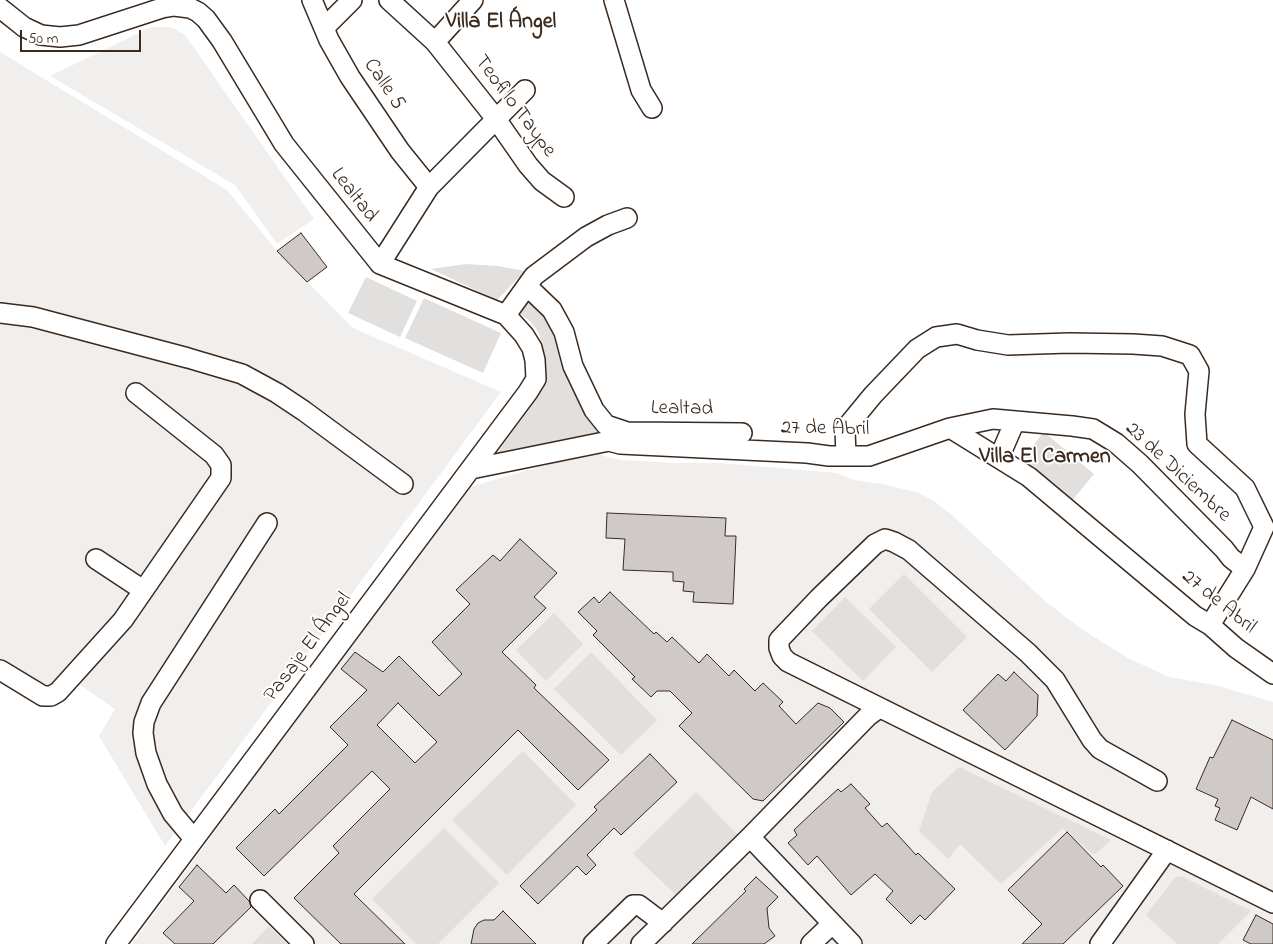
<!DOCTYPE html>
<meta charset="utf-8">
<style>
body{margin:0}
#map{position:relative;width:1273px;height:944px;overflow:hidden;background:#fff;font-family:"Indie Flower",sans-serif}
canvas{display:block}
.scale{position:absolute;left:20px;top:30px;width:121px;height:22px;box-sizing:border-box;border:2px solid #3b2a1e;border-top:0;padding-left:6px;font-size:15px;line-height:18px;white-space:nowrap;color:#3b2a1e;-webkit-text-stroke:4px #fff;paint-order:stroke}
</style>
<div id="map">
<canvas width="1273" height="944"></canvas>
<div class="scale">50 m</div>
</div>
<script>
const ctx = document.querySelector('canvas').getContext('2d');
ctx.lineJoin = 'round';
function fill(path, color) {
  ctx.fillStyle = color;
  ctx.fill(path, 'evenodd');
}
function poly(rows) {
  const path = new Path2D();
  for (const r of rows) {
    path.moveTo(r[0], r[1]);
    for (let i = 2; i < r.length; i += 2) path.lineTo(r[i], r[i + 1]);
  }
  return path;
}
function stroke(path, color, width, dash) {
  ctx.strokeStyle = color;
  ctx.lineWidth = width;
  ctx.lineCap = dash ? 'butt' : 'round';
  ctx.setLineDash(dash || []);
  ctx.stroke(path);
}
function label(font, color, halo, rows, align = 'center') {
  ctx.font = font + ' "Indie Flower",sans-serif';
  ctx.lineWidth = 4;
  ctx.setLineDash([]);
  ctx.textBaseline = 'middle';
  ctx.strokeStyle = halo;
  ctx.fillStyle = color;
  for (const [text, x, y, turn = 0] of rows) {
    ctx.save();
    ctx.translate(x, y);
    ctx.rotate((+turn || 0) * Math.PI / 180);
    ctx.textAlign = isNaN(turn) ? turn : align;
    if (halo) ctx.strokeText(text, 0, 0);
    ctx.fillText(text, 0, 0);
    ctx.restore();
  }
}
fill(poly([
 [151,27,171,27,185,35,314,219,277,244,235,185,50,76],
 [0,52,227,190,277,251,353,328,501,392,165,846,99,736,115,709,71,679,56,697,0,666],
 [599,454,610,458,623,460,671,463,720,463,837,473,854,480,883,484,919,493,934,501,952,515,1045,601,1080,628,1128,658,1169,677,1215,685,1273,702,1273,944,132,944,467,488,555,462]
]), '#f1efee');
fill(poly([
 [466,264,498,266,525,271,497,300,431,269],
 [366,277,417,301,400,337,348,313],
 [528,295,556,327,599,434,499,458,494,454,544,387,546,367,539,333,530,321,516,310],
 [424,298,501,333,483,373,405,338],
 [1044,432,1094,474,1071,502,1021,460],
 [904,574,967,637,932,672,869,609],
 [845,597,896,647,863,681,812,631],
 [554,613,583,644,546,681,516,650],
 [591,652,657,720,621,755,554,689],
 [523,751,576,805,507,875,452,820],
 [959,767,1111,840,1094,855,1063,828,1001,884,960,844,948,859,919,831,932,792],
 [696,792,738,835,676,895,633,854],
 [444,828,499,883,438,944,416,944,372,899],
 [1178,876,1183,877,1251,911,1218,944,1177,944,1146,915,1174,879],
 [269,926,287,944,252,944]
]), '#e2e0de');
const building = poly([
 [301,233,327,267,307,282,277,251,301,233],
 [607,513,726,518,725,536,736,536,733,604,693,602,694,592,683,591,684,582,673,581,673,572,623,570,625,539,606,538,607,513],
 [520,539,557,573,534,597,546,608,502,652,536,685,534,688,609,760,578,790,518,730,354,894,405,944,341,944,294,898,339,853,333,846,390,789,372,771,264,876,236,848,275,809,279,814,348,745,330,727,367,690,341,669,355,652,383,672,399,656,439,696,462,674,432,642,470,604,456,590,493,555,500,561,520,539],
 [398,703,437,742,415,763,377,725,398,703],
 [610,592,654,634,656,632,667,642,672,637,699,663,707,654,729,676,734,670,755,691,763,683,783,702,779,706,796,724,818,703,830,708,844,722,763,801,753,799,679,726,692,713,670,691,657,691,651,697,632,679,635,677,593,635,597,631,578,612,594,597,599,603,610,592],
 [1014,672,1038,695,1037,716,1005,750,963,710,998,674,1006,681,1014,672],
 [1232,720,1273,740,1273,809,1251,797,1237,830,1215,820,1220,808,1215,806,1218,799,1196,789,1210,757,1213,758,1232,720],
 [650,754,677,782,621,835,614,828,587,855,596,865,586,875,577,866,538,904,520,886,597,810,594,807,650,754],
 [851,784,870,804,865,808,882,827,887,823,916,855,918,853,955,889,925,920,920,915,911,924,886,899,893,891,875,874,851,895,817,856,808,865,788,843,797,835,794,830,815,810,838,789,841,792,851,784],
 [1067,832,1101,867,1103,865,1123,886,1063,944,1022,944,1042,924,1008,890,1067,832],
 [197,865,226,893,234,885,249,901,251,907,213,944,175,944,163,933,194,901,179,887,197,865],
 [756,877,778,897,767,908,769,928,775,936,764,944,692,944,746,891,744,889,756,877],
 [503,911,536,944,471,944,474,929,478,923,484,920,494,920,503,911],
 [1256,915,1273,924,1273,944,1251,944,1243,940,1256,915]
]);
fill(building, '#cfcac7');
stroke(building, '#3b2a1e', 1);
const minor = poly([
 [312,0,329,40,350,77,400,151,429,187],
 [389,0,435,42,496,119,528,165,542,181,564,197],
 [614,0,641,90,652,108],
 [0,8,24,27,41,35,60,37,79,35,162,8,174,6,190,8,198,12,206,19,222,41,284,144,380,264,506,315,524,335,532,348,535,360,536,379,528,392,116,944],
 [325,27,352,0],
 [435,42,473,0],
 [380,264,429,187,525,90],
 [527,286,552,310,564,332,573,366,594,410,606,425,627,432,742,433],
 [0,313,33,317,188,358,242,374,277,393,304,411,403,484],
 [506,315,534,276,586,237,608,225,627,218],
 [950,428,993,419,1072,426,1093,429,1116,443,1140,464,1224,549,1231,558,1245,569],
 [846,456,845,429,873,395,917,349,936,337,957,334,977,340,1008,345,1069,343,1133,344,1162,346,1190,355,1199,371,1195,414,1197,444,1245,488,1264,527,1245,569,1210,625],
 [999,458,1015,421],
 [471,469,609,441,620,444,807,453,829,456,869,456,950,428,1029,477,1195,616,1210,625,1236,648,1273,674],
 [96,559,143,590],
 [0,670,43,696,51,696,58,692,123,620,221,478,221,465,214,455,136,393],
 [1157,781,1100,749,1092,740,1055,680,1028,653,909,550,894,542,885,539,875,544,819,598,779,640,779,648,782,656,788,662,1273,903],
 [750,837,852,944],
 [194,839,173,814,157,784,146,753,143,733,144,722,151,703,267,523],
 [260,900,304,944],
 [593,944,633,905,639,905,663,923],
 [641,944,750,837,868,716,879,708],
 [811,944,832,924],
 [1100,944,1167,850]
]);
stroke(minor, '#3b2a1e', 22);
stroke(minor, '#fff', 19);
label('21px', '#3b2a1e', '#fff', [
 ["Calle 5",383,85,56],
 ["Teofilo Taype",514,107,53],
 ["Lealtad",353,196,52],
 ["Lealtad",682,410,1],
 ["27 de Abril",825,430,1],
 ["23 de Diciembre",1177,473,43],
 ["27 de Abril",1218,603,39],
 ["Pasaje El Ángel",309,648,-53]
]);
label('bold 22px', '#3b2a1e', '#fff', [
 ["Villa El Ángel",501,23],
 ["Villa El Carmen",1045,458]
]);
</script>
